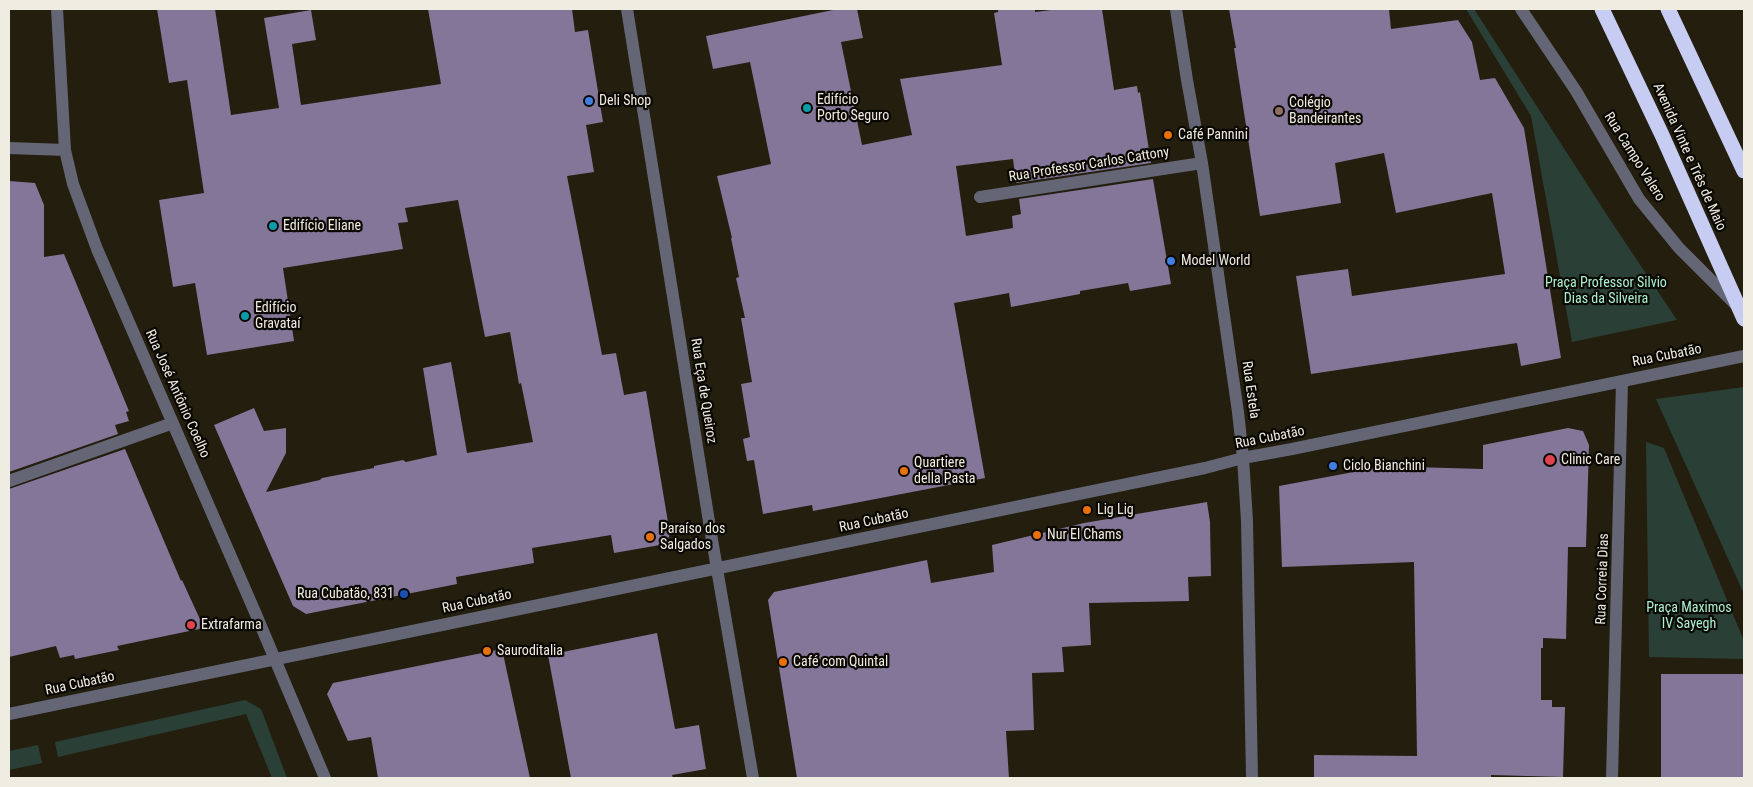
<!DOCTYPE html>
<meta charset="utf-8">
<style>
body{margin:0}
#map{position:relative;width:1753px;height:787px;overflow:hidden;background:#231e0e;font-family:"Roboto Condensed",sans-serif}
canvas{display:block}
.frame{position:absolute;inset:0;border:10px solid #efede2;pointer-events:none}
</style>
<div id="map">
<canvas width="1753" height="787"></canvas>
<div class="frame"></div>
</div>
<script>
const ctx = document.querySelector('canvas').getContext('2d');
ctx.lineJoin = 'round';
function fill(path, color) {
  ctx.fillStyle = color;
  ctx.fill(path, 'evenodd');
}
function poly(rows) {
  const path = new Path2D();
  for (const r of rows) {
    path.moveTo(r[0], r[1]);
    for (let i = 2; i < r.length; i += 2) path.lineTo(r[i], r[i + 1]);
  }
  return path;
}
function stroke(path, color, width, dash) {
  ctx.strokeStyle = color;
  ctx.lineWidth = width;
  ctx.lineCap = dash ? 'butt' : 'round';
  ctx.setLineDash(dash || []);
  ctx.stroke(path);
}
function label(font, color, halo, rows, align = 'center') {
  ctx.font = font + ' "Roboto Condensed",sans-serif';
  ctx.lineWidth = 4.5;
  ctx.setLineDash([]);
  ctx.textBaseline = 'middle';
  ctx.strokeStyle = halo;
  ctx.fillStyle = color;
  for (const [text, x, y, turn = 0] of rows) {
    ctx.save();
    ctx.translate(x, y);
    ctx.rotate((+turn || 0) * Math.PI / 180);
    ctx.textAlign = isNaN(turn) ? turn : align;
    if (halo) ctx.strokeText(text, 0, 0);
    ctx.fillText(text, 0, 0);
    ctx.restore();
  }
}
fill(poly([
 [1466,9,1474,9,1607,215,1677,320,1572,342,1531,116],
 [1744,387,1744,594,1656,399],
 [1646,442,1664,448,1744,641,1744,659,1649,657],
 [245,700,261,709,287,778,272,778,246,714,58,757,55,742],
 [38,745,42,763,9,770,9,751]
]), '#2a4036');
fill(poly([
 [157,9,215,9,231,115,279,108,264,18,311,10,316,40,292,44,301,105,441,84,428,9,572,9,575,32,588,30,603,122,586,125,594,172,567,176,602,355,616,353,624,395,646,391,670,534,666,544,614,553,611,535,532,548,534,563,456,577,457,584,306,614,293,606,214,425,254,408,264,431,286,428,286,453,266,492,320,480,322,478,374,468,374,466,403,460,406,462,437,455,423,368,451,362,467,453,533,442,521,383,519,384,510,332,485,337,458,200,405,208,408,222,398,223,403,249,283,268,294,341,207,355,195,283,173,287,159,200,204,193,187,80,169,83],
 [838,9,857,9,863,38,841,42,862,145,912,135,900,79,1002,65,994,13,998,12,998,9,1035,9,1035,12,1059,9,1102,9,1114,90,1137,86,1138,93,1140,92,1151,163,1016,183,1013,159,956,166,966,236,1013,228,1012,216,1021,214,1019,199,1153,179,1171,284,1130,291,1128,283,1080,291,1080,294,1011,307,1009,293,954,303,985,478,813,511,812,505,763,514,754,460,747,461,743,439,750,437,741,384,752,382,741,318,745,318,736,278,739,277,731,238,732,238,717,176,771,164,750,62,713,69,706,36],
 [1229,9,1389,9,1391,29,1458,20,1472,42,1480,80,1495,78,1524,128,1561,358,1521,366,1517,343,1311,374,1296,276,1348,269,1352,296,1505,274,1492,193,1396,213,1384,153,1335,163,1341,203,1260,216,1234,48,1236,48],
 [9,181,35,183,44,205,44,257,64,254,129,411,126,412,129,421,115,425,118,434,9,472],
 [1568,428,1583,431,1589,445,1586,547,1568,547,1566,639,1543,638,1543,648,1541,648,1541,700,1552,700,1552,707,1565,707,1563,777,1491,775,1491,778,1314,778,1314,755,1417,756,1414,562,1282,567,1279,486,1412,461,1412,467,1483,469,1483,445],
 [125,449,181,581,182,580,204,628,117,646,119,650,75,659,74,655,60,658,56,646,9,657,9,489],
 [1207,502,1210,522,1211,576,1188,577,1189,601,1089,603,1091,645,1062,647,1064,672,1032,673,1034,730,1006,731,1009,778,797,778,768,600,774,592,927,560,931,583,994,572,992,545,1084,523],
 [657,633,675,729,699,725,706,769,672,775,673,778,571,778,548,655],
 [502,649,530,778,378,778,371,737,348,741,327,694,333,683],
 [1661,674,1744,674,1744,778,1661,778]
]), '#837699');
stroke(poly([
 [57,9,65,150,73,184,97,249,255,612,325,778],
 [627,9,711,534,753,778],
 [1176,9,1187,80,1202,163,1238,412,1243,458,1247,521,1252,778],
 [1521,9,1576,91,1639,199,1679,248,1736,305],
 [9,148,65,150],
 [980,197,1202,163],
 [9,481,173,423],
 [9,714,1205,468,1243,458,1292,449,1744,356],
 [1612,778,1622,381]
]), '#646675', 12);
stroke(poly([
 [1602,9,1662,135,1744,319],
 [1668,9,1744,171]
]), '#c7ccf3', 15);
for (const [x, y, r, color] of [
 [589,101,5,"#3f7fe0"],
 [807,108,5,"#0f9aa8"],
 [1279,111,5,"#8d6e63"],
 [1168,135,5,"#e8710a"],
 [273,226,5,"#0f9aa8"],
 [1171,261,5,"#3f7fe0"],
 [245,316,5,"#0f9aa8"],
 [1550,460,6,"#e0444e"],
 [1333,466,5,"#3f7fe0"],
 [904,471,5,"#e8710a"],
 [1087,510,5,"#e8710a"],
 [1037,535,5,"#e8710a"],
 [650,537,5,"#e8710a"],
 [404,594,5,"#1a4fb4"],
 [191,625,5,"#e0444e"],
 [487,651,5,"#e8710a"],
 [783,662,5,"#e8710a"]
]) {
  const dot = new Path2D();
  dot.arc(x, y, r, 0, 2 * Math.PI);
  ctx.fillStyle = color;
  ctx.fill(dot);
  stroke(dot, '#0a0803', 2);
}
label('14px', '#efede2', '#0a0803', [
 ["Edifício",817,100],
 ["Porto Seguro",817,116],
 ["Deli Shop",599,101],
 ["Colégio",1289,103],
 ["Bandeirantes",1289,119],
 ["Café Pannini",1178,135],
 ["Edifício Eliane",283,226],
 ["Model World",1181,261],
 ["Edifício",255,308],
 ["Gravataí",255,324],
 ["Clinic Care",1561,460],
 ["Quartiere",914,463],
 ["della Pasta",914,479],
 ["Ciclo Bianchini",1343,466],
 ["Lig Lig",1097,510],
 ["Paraíso dos",660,529],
 ["Salgados",660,545],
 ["Nur El Chams",1047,535],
 ["Rua Cubatão, 831",394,594,"right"],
 ["Extrafarma",201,625],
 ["Sauroditalia",497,651],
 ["Café com Quintal",793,662]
], 'left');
label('14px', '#efede2', '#0a0803', [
 ["Rua Campo Valero",1634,157,58],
 ["Avenida Vinte e Três de Maio",1689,157,66],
 ["Rua Professor Carlos Cattony",1089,165,-9],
 ["Rua Cubatão",1667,356,-11],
 ["Rua Estela",1250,390,82],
 ["Rua Eça de Queiroz",703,391,81],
 ["Rua José Antônio Coelho",177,394,66],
 ["Rua Cubatão",1270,438,-11],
 ["Rua Cubatão",874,521,-12],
 ["Rua Correia Dias",1603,579,-88],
 ["Rua Cubatão",477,602,-12],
 ["Rua Cubatão",80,684,-12]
]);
label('14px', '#abf2d2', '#0a0803', [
 ["Praça Professor Silvio",1606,283],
 ["Dias da Silveira",1606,299],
 ["Praça Maximos",1689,608],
 ["IV Sayegh",1689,624]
]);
</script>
